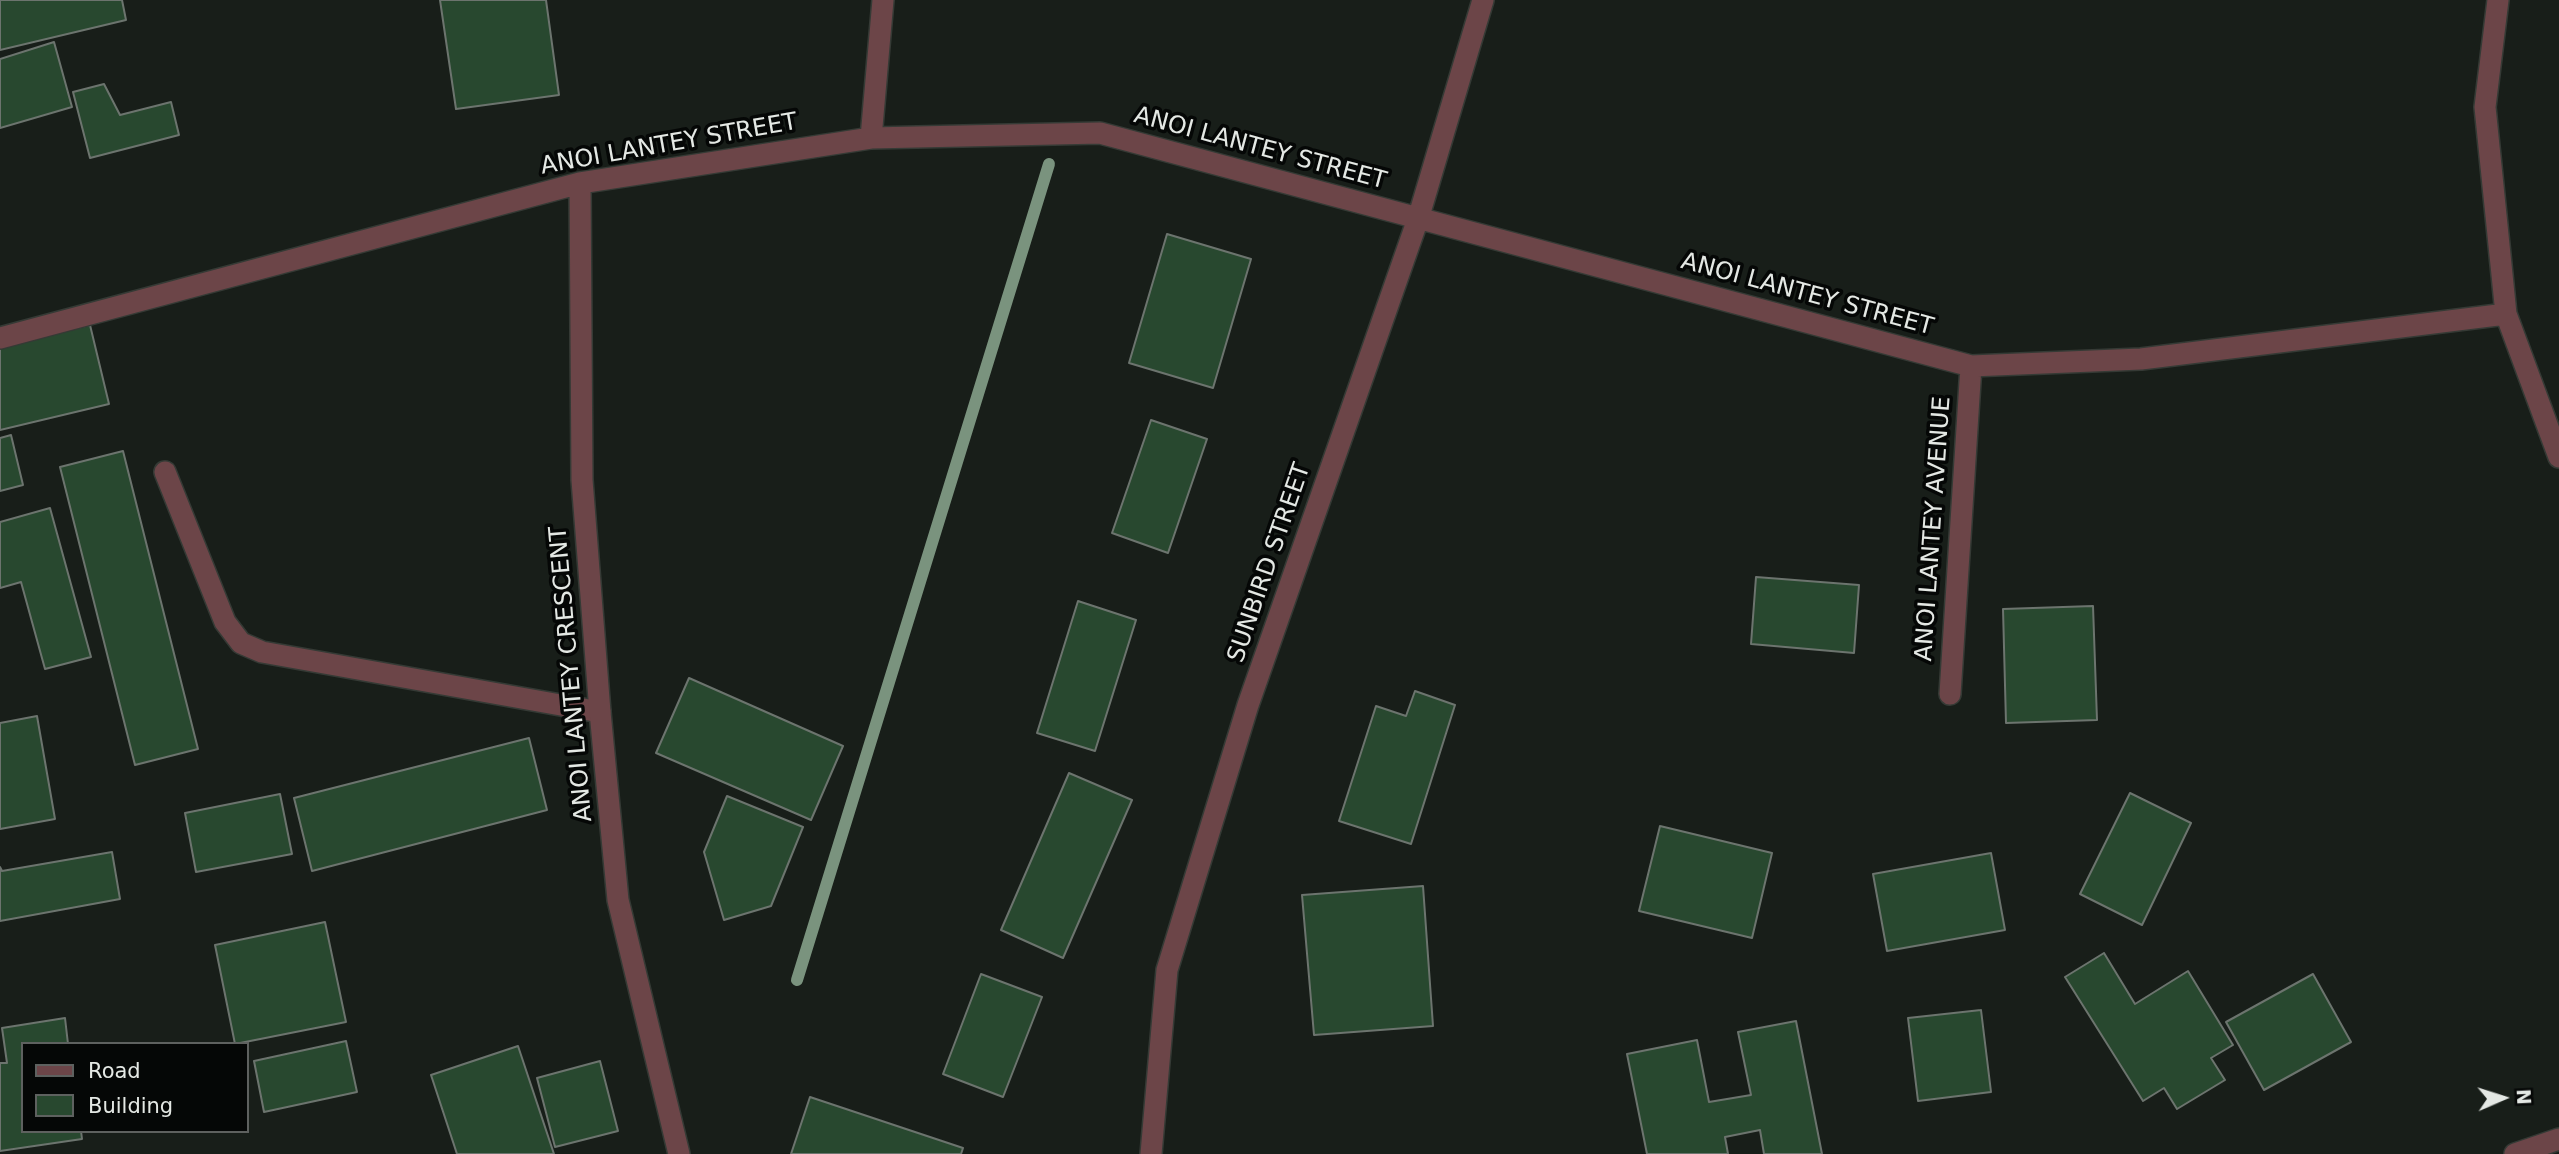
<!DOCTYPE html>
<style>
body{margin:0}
#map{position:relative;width:2559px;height:1154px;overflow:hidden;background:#181e19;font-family:"DejaVu Sans",sans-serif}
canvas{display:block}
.legend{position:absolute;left:21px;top:1042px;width:228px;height:91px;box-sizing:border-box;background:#050706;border:2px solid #5e615f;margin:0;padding:9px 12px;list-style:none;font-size:21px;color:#e4e8e4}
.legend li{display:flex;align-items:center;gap:14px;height:35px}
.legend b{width:35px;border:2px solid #5e615f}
.north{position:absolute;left:2468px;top:1063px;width:70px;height:70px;-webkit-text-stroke:5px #050706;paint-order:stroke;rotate:87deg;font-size:19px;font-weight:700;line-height:28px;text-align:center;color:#e4e8e4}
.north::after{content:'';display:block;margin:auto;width:24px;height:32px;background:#e4e8e4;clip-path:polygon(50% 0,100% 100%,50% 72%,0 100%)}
</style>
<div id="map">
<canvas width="2559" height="1154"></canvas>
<ul class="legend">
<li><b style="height:9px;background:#6c4548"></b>Road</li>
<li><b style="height:19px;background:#28482f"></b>Building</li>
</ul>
<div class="north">N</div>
</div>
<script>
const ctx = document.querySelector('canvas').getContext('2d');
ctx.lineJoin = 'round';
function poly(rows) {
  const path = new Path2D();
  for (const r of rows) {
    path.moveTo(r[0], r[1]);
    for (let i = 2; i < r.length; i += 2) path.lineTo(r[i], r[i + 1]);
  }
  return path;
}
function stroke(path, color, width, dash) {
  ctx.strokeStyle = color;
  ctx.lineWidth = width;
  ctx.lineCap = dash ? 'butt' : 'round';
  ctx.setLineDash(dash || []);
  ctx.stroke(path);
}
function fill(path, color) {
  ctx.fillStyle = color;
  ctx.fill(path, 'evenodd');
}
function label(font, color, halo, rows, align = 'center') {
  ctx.font = font + ' "DejaVu Sans",sans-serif';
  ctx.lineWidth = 7;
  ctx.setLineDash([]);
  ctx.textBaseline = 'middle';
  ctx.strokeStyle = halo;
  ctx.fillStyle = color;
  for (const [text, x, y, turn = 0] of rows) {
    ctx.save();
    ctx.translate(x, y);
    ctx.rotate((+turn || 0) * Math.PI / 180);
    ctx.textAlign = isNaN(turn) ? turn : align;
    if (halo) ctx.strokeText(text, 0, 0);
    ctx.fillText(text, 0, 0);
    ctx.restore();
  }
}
stroke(poly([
 [797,980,1049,164]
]), '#7a937e', 12);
const building = poly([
 [0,0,122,0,126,20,0,50,0,0],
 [440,0,546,0,559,95,456,109,440,0],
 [54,42,72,107,0,128,0,59,54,42],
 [104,84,120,115,171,102,179,135,90,158,73,92,104,84],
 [1167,234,1251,259,1213,388,1129,363,1167,234],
 [90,325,109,404,0,430,0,345,90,325],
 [1151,420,1207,439,1168,553,1112,533,1151,420],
 [11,435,23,485,0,491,0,438,11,435],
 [123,451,198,749,135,765,60,467,123,451],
 [50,508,91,657,45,669,21,582,0,588,0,522,50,508],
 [1756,577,1859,585,1854,653,1751,644,1756,577],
 [1078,601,1136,620,1095,751,1037,733,1078,601],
 [2093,606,2097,720,2006,723,2003,609,2093,606],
 [689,678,843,746,811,820,656,753,689,678],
 [1415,691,1455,705,1411,844,1339,821,1376,706,1406,716,1415,691],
 [37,716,55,819,0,829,0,723,37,716],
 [529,738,547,810,312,871,294,798,529,738],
 [1069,773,1132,800,1063,958,1001,930,1069,773],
 [2130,793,2191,823,2142,925,2080,894,2130,793],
 [280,794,292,854,196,872,185,813,280,794],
 [727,796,803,827,771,906,724,920,704,852,727,796],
 [1660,826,1772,853,1752,938,1639,911,1660,826],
 [112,852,120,899,0,921,0,867,2,871,112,852],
 [1991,853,2005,930,1887,951,1873,874,1991,853],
 [1423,886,1433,1026,1314,1035,1302,895,1423,886],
 [325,922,346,1022,235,1044,215,945,325,922],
 [2104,953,2135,1004,2188,971,2233,1045,2211,1058,2225,1080,2177,1109,2164,1088,2143,1101,2065,977,2104,953],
 [981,974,1042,997,1003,1097,943,1074,981,974],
 [2313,974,2351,1042,2264,1090,2226,1022,2313,974],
 [1981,1010,1991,1092,1918,1101,1908,1018,1981,1010],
 [65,1018,68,1044,23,1044,23,1131,81,1131,82,1139,0,1151,0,1063,7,1063,2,1028,65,1018],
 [1796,1021,1822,1154,1764,1154,1760,1130,1725,1137,1728,1154,1647,1154,1627,1054,1697,1040,1709,1102,1751,1095,1738,1032,1796,1021],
 [346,1041,357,1092,264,1112,254,1061,346,1041],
 [518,1046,554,1154,457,1154,431,1075,518,1046],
 [600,1061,618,1131,555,1147,537,1078,600,1061],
 [810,1097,963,1148,961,1154,791,1154,810,1097]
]);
fill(building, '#28482f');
stroke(building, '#6c746e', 2);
const lane = poly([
 [165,472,225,622,241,643,262,652,600,712]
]);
const street = poly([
 [2498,0,2485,107,2506,314,2559,457],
 [871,138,883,0],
 [580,183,582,480,600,712,618,900,679,1154],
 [0,338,580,183,871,138,1100,133,1971,366,2141,359,2506,314],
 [1950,694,1971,366],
 [1151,1154,1167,970,1248,705,1418,219,1483,0],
 [2515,1154,2559,1139]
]);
stroke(lane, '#353a35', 24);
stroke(street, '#353a35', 24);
stroke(lane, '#6c4548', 21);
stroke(street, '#6c4548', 21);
label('24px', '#e4e8e4', '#050706', [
 ["ANOI LANTEY STREET",669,145,-10],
 ["ANOI LANTEY STREET",1260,149,15],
 ["ANOI LANTEY STREET",1807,295,15],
 ["ANOI LANTEY AVENUE",1934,529,-86],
 ["SUNBIRD STREET",1270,563,-71],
 ["ANOI LANTEY CRESCENT",572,674,-95]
]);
</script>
